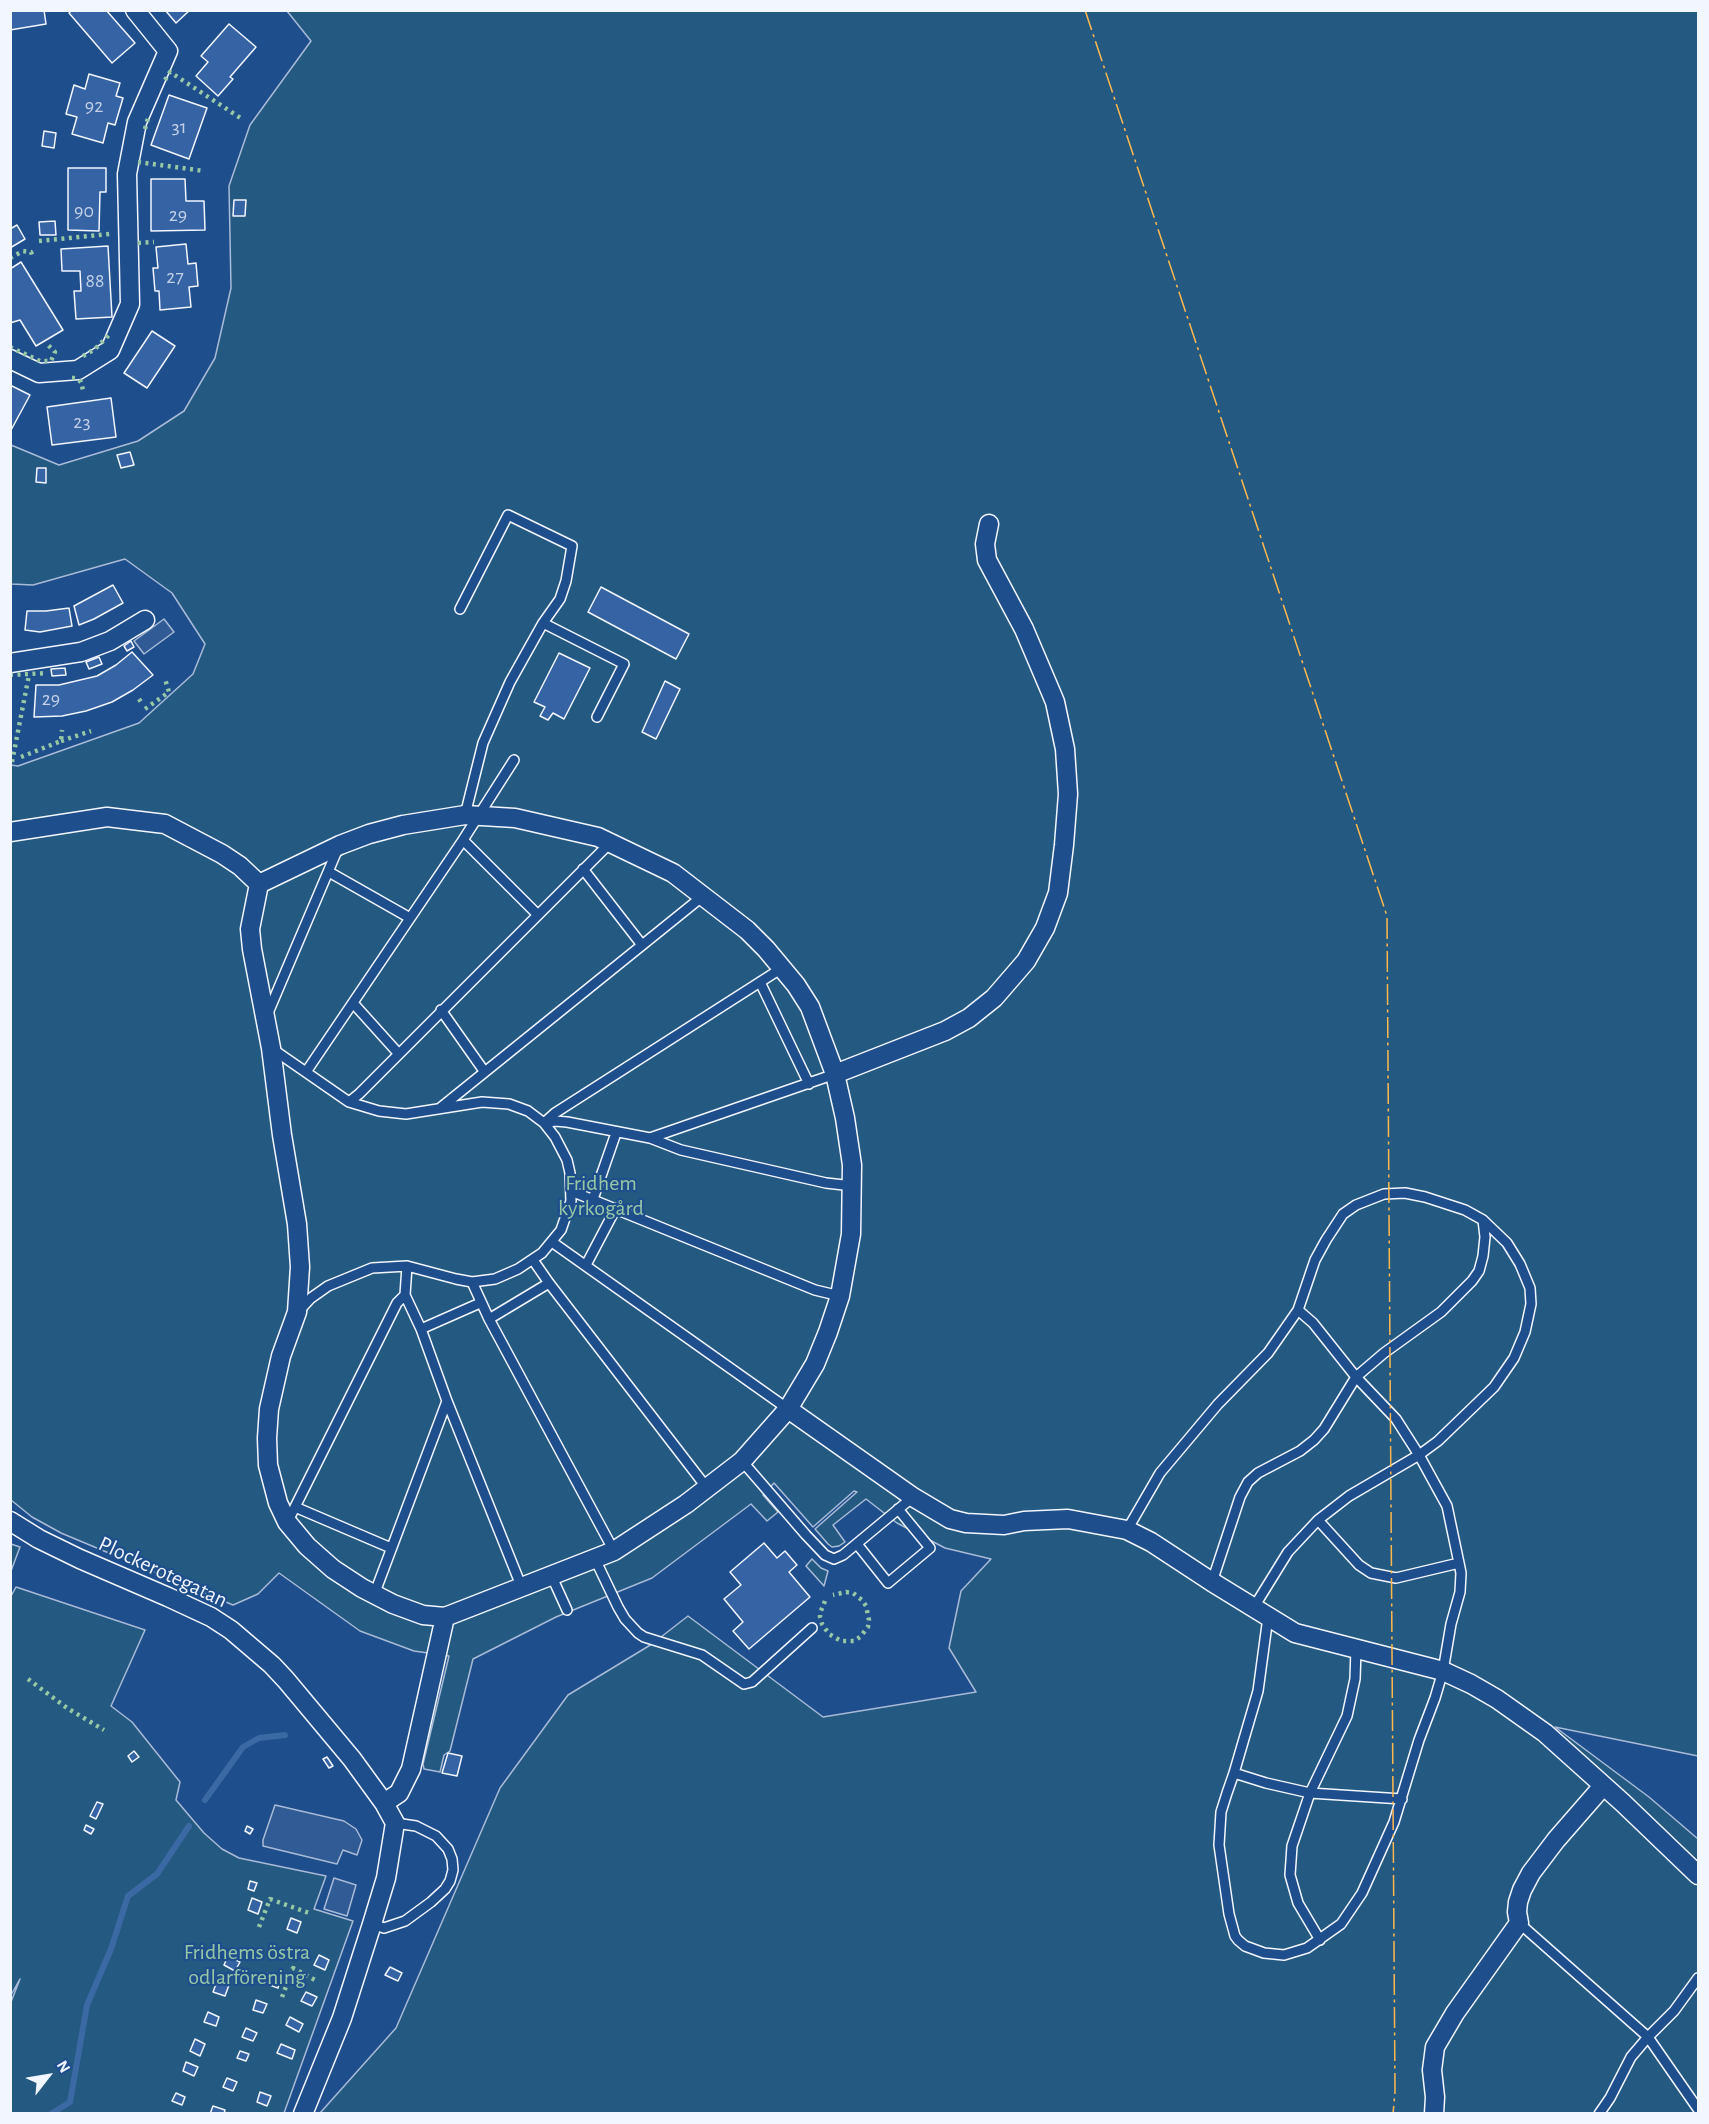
<!DOCTYPE html>
<meta charset="utf-8">
<style>
body{margin:0}
#map{position:relative;width:1709px;height:2124px;overflow:hidden;background:#1f4e8c;font-family:"Alegreya Sans",sans-serif}
canvas{display:block}
.frame{position:absolute;inset:0;border:12px solid #f2f6ff;pointer-events:none}
.north{position:absolute;left:18px;top:2046px;width:60px;height:60px;-webkit-text-stroke:4px #1f4e8c;paint-order:stroke;rotate:59deg;font-size:16px;font-weight:700;line-height:24px;text-align:center;color:#f2f6ff}
.north::after{content:'';display:block;margin:auto;width:21px;height:27px;background:#f2f6ff;clip-path:polygon(50% 0,100% 100%,50% 72%,0 100%)}
</style>
<div id="map">
<canvas width="1709" height="2124"></canvas>
<div class="frame"></div>
<div class="north">N</div>
</div>
<script>
const ctx = document.querySelector('canvas').getContext('2d');
ctx.lineJoin = 'round';
function fill(path, color) {
  ctx.fillStyle = color;
  ctx.fill(path, 'evenodd');
}
function poly(rows) {
  const path = new Path2D();
  for (const r of rows) {
    path.moveTo(r[0], r[1]);
    for (let i = 2; i < r.length; i += 2) path.lineTo(r[i], r[i + 1]);
  }
  return path;
}
function stroke(path, color, width, dash) {
  ctx.strokeStyle = color;
  ctx.lineWidth = width;
  ctx.lineCap = dash ? 'butt' : 'round';
  ctx.setLineDash(dash || []);
  ctx.stroke(path);
}
function label(font, color, halo, rows, align = 'center') {
  ctx.font = font + ' "Alegreya Sans",sans-serif';
  ctx.lineWidth = 4.5;
  ctx.setLineDash([]);
  ctx.textBaseline = 'middle';
  ctx.strokeStyle = halo;
  ctx.fillStyle = color;
  for (const [text, x, y, turn = 0] of rows) {
    ctx.save();
    ctx.translate(x, y);
    ctx.rotate((+turn || 0) * Math.PI / 180);
    ctx.textAlign = isNaN(turn) ? turn : align;
    if (halo) ctx.strokeText(text, 0, 0);
    ctx.fillText(text, 0, 0);
    ctx.restore();
  }
}
const green = poly([
 [287,11,1698,11,1698,1756,1555,1727,1649,1797,1698,1839,1698,2113,320,2113,396,2028,500,1788,568,1695,652,1644,688,1616,823,1717,976,1692,949,1648,961,1591,991,1559,945,1548,897,1523,866,1499,833,1525,845,1542,839,1546,832,1547,828,1544,815,1529,857,1492,854,1491,813,1527,774,1483,763,1495,778,1512,767,1521,751,1504,652,1578,556,1617,473,1659,450,1751,444,1755,440,1772,424,1769,423,1764,449,1656,414,1651,360,1631,279,1573,258,1594,233,1605,61,1533,32,1517,11,1500,11,765,18,766,139,723,193,674,205,644,172,593,125,559,33,585,11,584,11,445,59,465,138,441,184,411,215,358,231,288,229,186,250,125,311,41,287,11],
 [11,1544,20,1547,11,1571,10,1544,11,1544],
 [812,1559,821,1568,828,1571,824,1586,806,1566,812,1559],
 [16,1587,145,1630,111,1706,132,1722,180,1782,176,1800,204,1833,222,1849,239,1858,326,1876,314,1909,353,1921,284,2113,11,2113,11,2002,20,1979,11,1995,10,1598,16,1587]
]);
fill(green, '#245a82');
stroke(green, '#a8bbd7', 1.5);
const parking = poly([
 [164,619,174,632,144,654,134,641,164,619],
 [275,1805,344,1821,356,1829,362,1840,357,1855,343,1850,337,1864,263,1846,263,1840,275,1805],
 [334,1878,356,1885,347,1916,324,1909,334,1878]
]);
fill(parking, '#305b95');
stroke(parking, '#a8bbd7', 1.5);
stroke(poly([
 [205,1800,243,1747,259,1738,285,1735],
 [51,2114,70,2102,87,2005,111,1949,128,1896,157,1874,189,1826]
]), '#3b69a3', 6);
const building = poly([
 [10,10,44,10,46,24,10,30,10,10],
 [72,10,106,10,135,43,112,63,69,13,72,10],
 [165,10,190,10,176,23,165,10],
 [229,24,256,47,230,77,233,79,218,96,196,76,208,62,201,56,229,24],
 [89,74,120,83,116,96,123,98,115,125,108,123,103,143,72,134,77,117,66,114,74,85,85,89,89,74],
 [169,95,207,108,189,159,151,145,169,95],
 [44,131,56,133,54,148,42,146,44,131],
 [68,168,106,168,106,192,100,192,99,231,68,230,68,168],
 [151,179,185,179,186,201,204,201,205,230,151,231,151,179],
 [234,200,246,200,245,216,233,216,234,200],
 [55,221,56,235,40,235,39,222,55,221],
 [17,225,25,239,10,248,10,229,17,225],
 [186,244,188,264,196,263,198,286,189,287,191,307,160,310,159,291,155,291,153,268,158,268,156,247,186,244],
 [108,246,112,317,76,319,74,291,81,291,80,271,62,271,61,249,108,246],
 [21,262,63,330,36,346,20,320,10,323,10,269,21,262],
 [152,331,175,346,147,388,124,373,152,331],
 [10,385,30,395,10,432,10,385],
 [111,398,116,437,52,445,47,407,111,398],
 [130,452,134,465,121,468,117,455,130,452],
 [37,468,46,468,46,483,36,482,37,468],
 [113,585,123,603,94,619,79,625,74,606,113,585],
 [601,587,689,634,676,659,588,612,601,587],
 [69,608,72,626,40,632,25,630,27,611,46,611,69,608],
 [131,641,134,647,127,651,124,646,131,641],
 [132,652,153,675,133,690,112,702,86,711,62,716,34,717,36,685,59,685,97,676,116,665,132,652],
 [559,653,590,668,564,719,553,713,548,720,540,716,545,707,534,702,559,653],
 [99,657,102,664,89,669,86,662,99,657],
 [65,668,66,675,52,676,51,669,65,668],
 [665,681,680,689,656,739,642,732,665,681],
 [764,1543,777,1558,785,1551,797,1565,789,1572,810,1597,749,1649,733,1631,743,1622,724,1599,741,1585,730,1572,764,1543],
 [134,1751,139,1757,132,1762,128,1756,134,1751],
 [448,1753,462,1756,457,1776,442,1773,448,1753],
 [327,1757,333,1766,329,1768,323,1759,327,1757],
 [97,1802,103,1804,96,1819,90,1816,97,1802],
 [86,1825,94,1829,91,1834,84,1830,86,1825],
 [247,1826,253,1829,250,1834,245,1831,247,1826],
 [250,1881,257,1883,254,1891,248,1889,250,1881],
 [252,1898,262,1902,258,1914,248,1910,252,1898],
 [291,1918,301,1922,297,1933,287,1929,291,1918],
 [319,1955,329,1960,325,1970,314,1965,319,1955],
 [228,1956,240,1962,235,1971,224,1965,228,1956],
 [390,1967,402,1973,398,1981,385,1975,390,1967],
 [268,1973,281,1978,278,1988,264,1983,268,1973],
 [217,1981,229,1985,225,1996,213,1992,217,1981],
 [306,1992,317,1997,312,2006,301,2001,306,1992],
 [256,2000,267,2004,263,2013,253,2010,256,2000],
 [208,2012,219,2017,216,2026,204,2022,208,2012],
 [290,2017,303,2024,299,2032,286,2025,290,2017],
 [246,2028,257,2033,253,2041,242,2037,246,2028],
 [195,2039,205,2044,200,2056,190,2051,195,2039],
 [281,2044,295,2050,292,2059,277,2053,281,2044],
 [240,2051,249,2054,246,2061,237,2058,240,2051],
 [186,2062,198,2067,194,2076,183,2071,186,2062],
 [227,2078,237,2082,233,2091,223,2087,227,2078],
 [260,2092,271,2096,267,2106,257,2102,260,2092],
 [176,2093,185,2097,182,2105,172,2101,176,2093],
 [213,2106,225,2110,224,2114,210,2114,213,2106]
]);
fill(building, '#3563a3');
stroke(building, '#f2f6ff', 1.5);
const service = poly([
 [460,609,508,515,572,546,566,581,560,599,543,623,510,682,483,743,465,815],
 [543,623,624,664,597,717],
 [463,840,537,914],
 [583,869,642,945],
 [329,872,410,918],
 [760,982,809,1084],
 [353,1003,398,1053],
 [441,1010,484,1071],
 [268,1013,339,846],
 [271,1048,349,1102,379,1111,406,1114,482,1102,509,1104,528,1111,544,1123,555,1137,567,1160,570,1173,571,1201,561,1230,542,1253,518,1269,495,1279,472,1282,456,1279,407,1266,372,1268,328,1286,311,1298,299,1311],
 [306,1072,463,840,514,760],
 [349,1102,359,1094,610,843],
 [439,1109,703,896],
 [545,1122,555,1113,782,968],
 [544,1123,555,1121,567,1122,650,1138,681,1150,826,1183,853,1186],
 [650,1138,835,1074],
 [571,1191,815,1290,840,1296],
 [593,1199,616,1133],
 [552,1242,788,1409],
 [533,1260,549,1283,707,1488],
 [586,1265,616,1208],
 [472,1282,489,1319,614,1551],
 [405,1295,421,1329,447,1401,522,1588],
 [489,1319,549,1283],
 [421,1329,480,1303],
 [742,1461,806,1535,825,1555,834,1559,843,1555,913,1497],
 [295,1507,391,1548],
 [1318,1520,1349,1496,1419,1455,1438,1441,1494,1387,1514,1358,1525,1332,1531,1304,1530,1288,1520,1264,1507,1243,1483,1220,1465,1210,1425,1197,1405,1193,1384,1194,1356,1205,1343,1214,1326,1240,1315,1260,1298,1310,1313,1323,1356,1377,1396,1419,1419,1455,1447,1506,1459,1563],
 [288,1521,397,1303,405,1295,407,1266],
 [1127,1530,1160,1473,1218,1404,1268,1353,1298,1310],
 [857,1544,888,1583,930,1548,898,1509],
 [595,1559,618,1607,625,1619,638,1633,644,1637,702,1655,744,1684,752,1682,812,1628],
 [552,1577,567,1610],
 [1212,1582,1240,1497,1248,1482,1258,1473,1300,1451,1314,1440,1324,1429,1356,1377,1384,1353,1441,1312,1472,1281,1479,1271,1483,1256,1485,1237,1483,1220],
 [374,1595,447,1401],
 [1254,1607,1288,1552,1318,1520,1359,1565,1371,1573,1396,1578,1459,1563,1461,1573,1460,1592,1451,1624,1443,1671,1435,1698,1419,1740,1394,1822,1362,1893,1341,1924,1307,1948,1284,1955,1264,1953,1245,1946,1238,1940,1235,1936,1229,1914,1219,1845,1221,1812,1227,1793,1234,1773,1266,1783,1310,1793,1347,1716,1355,1679,1356,1649],
 [1234,1773,1258,1691,1268,1617],
 [1519,1923,1648,2037,1674,2011,1698,1978],
 [372,1924,384,1928,405,1921,431,1902,445,1889,450,1881,453,1870,452,1859,448,1849,436,1836,416,1826,395,1823],
 [1320,1940,1298,1903,1290,1875,1292,1846,1310,1793,1402,1799],
 [1599,2114,1610,2098,1631,2057,1648,2037,1698,2109]
]);
const minor = poly([
 [10,359,39,373,78,370,110,350,130,304,127,174,137,122,168,51,135,10],
 [10,663,81,652,110,641,145,620],
 [10,832,107,817,165,824,222,854,240,866,259,884],
 [835,1074,945,1031,969,1018,994,998,1026,961,1045,928,1058,893,1064,845,1068,794,1065,749,1055,702,1050,690,1024,629,987,560,985,544,989,524],
 [788,1409,913,1497,950,1519,966,1523,1004,1525,1024,1521,1068,1519,1127,1530,1151,1542,1212,1582,1295,1633,1443,1671,1471,1684,1497,1699,1545,1733,1623,1803,1698,1875],
 [10,1521,39,1539,80,1559,168,1597,211,1617,231,1630,272,1665,286,1680,352,1759,384,1803,395,1823,386,1878,372,1924,342,2018,303,2114],
 [384,1803,399,1793,411,1769,445,1617,614,1551,686,1504,742,1461,788,1409,815,1364,828,1332,840,1296,851,1234,852,1165,845,1118,835,1074,810,1007,796,985,766,949,747,930,673,873,598,837,515,818,465,815,403,825,369,834,340,845,259,884,250,929,252,949,271,1048,282,1135,297,1224,300,1267,297,1312,281,1356,269,1409,267,1438,268,1465,278,1503,287,1522,307,1546,333,1569,362,1588,393,1604,423,1615,445,1617],
 [1434,2114,1435,2097,1432,2070,1435,2047,1455,2013,1519,1923,1517,1912,1518,1902,1522,1890,1531,1873,1556,1840,1603,1786]
]);
stroke(service, '#f2f6ff', 12);
stroke(minor, '#f2f6ff', 21);
stroke(service, '#1f4e8c', 9);
stroke(minor, '#1f4e8c', 18);
stroke(poly([
 [165,80,170,72,242,119],
 [145,129,148,118],
 [138,162,204,171],
 [39,241,110,234],
 [138,243,154,242],
 [10,258,23,251,31,252,33,257],
 [10,347,40,361,51,361,55,352,48,345],
 [83,356,95,349,109,335],
 [72,378,76,378,81,382,83,390],
 [10,675,47,673],
 [139,699,143,705],
 [145,709,169,692,165,679],
 [61,741,91,731],
 [21,757,61,741,62,730],
 [12,762,29,675],
 [825,1601,820,1613,820,1617,822,1624,829,1634,841,1641,854,1641,860,1637,868,1627,869,1620,866,1606,862,1600,853,1593,846,1592,833,1595],
 [28,1679,67,1708,104,1730],
 [259,1927,270,1899,309,1913],
 [282,1997,293,1968,315,1980]
]), '#97c8a6', 4.5, [3, 4.5]);
stroke(poly([
 [1085,10,1387,916,1395,2092,1393,2114]
]), '#ffb74d', 1.5, [21, 4.5, 3, 4.5]);
label('20px', '#c3d1e8', null, [
 ["92",94,106],
 ["31",179,127],
 ["90",84,211],
 ["29",178,215],
 ["27",175,277],
 ["88",95,281],
 ["23",82,422],
 ["29",51,699]
]);
label('22px', '#97c8a6', '#1f4e8c', [
 ["Fridhem",601,1183],
 ["kyrkogård",601,1208],
 ["Fridhems östra",247,1952],
 ["odlarförening",247,1977]
]);
label('22px', '#f2f6ff', '#1f4e8c', [
 ["Plockerotegatan",163,1572,25]
]);
</script>
